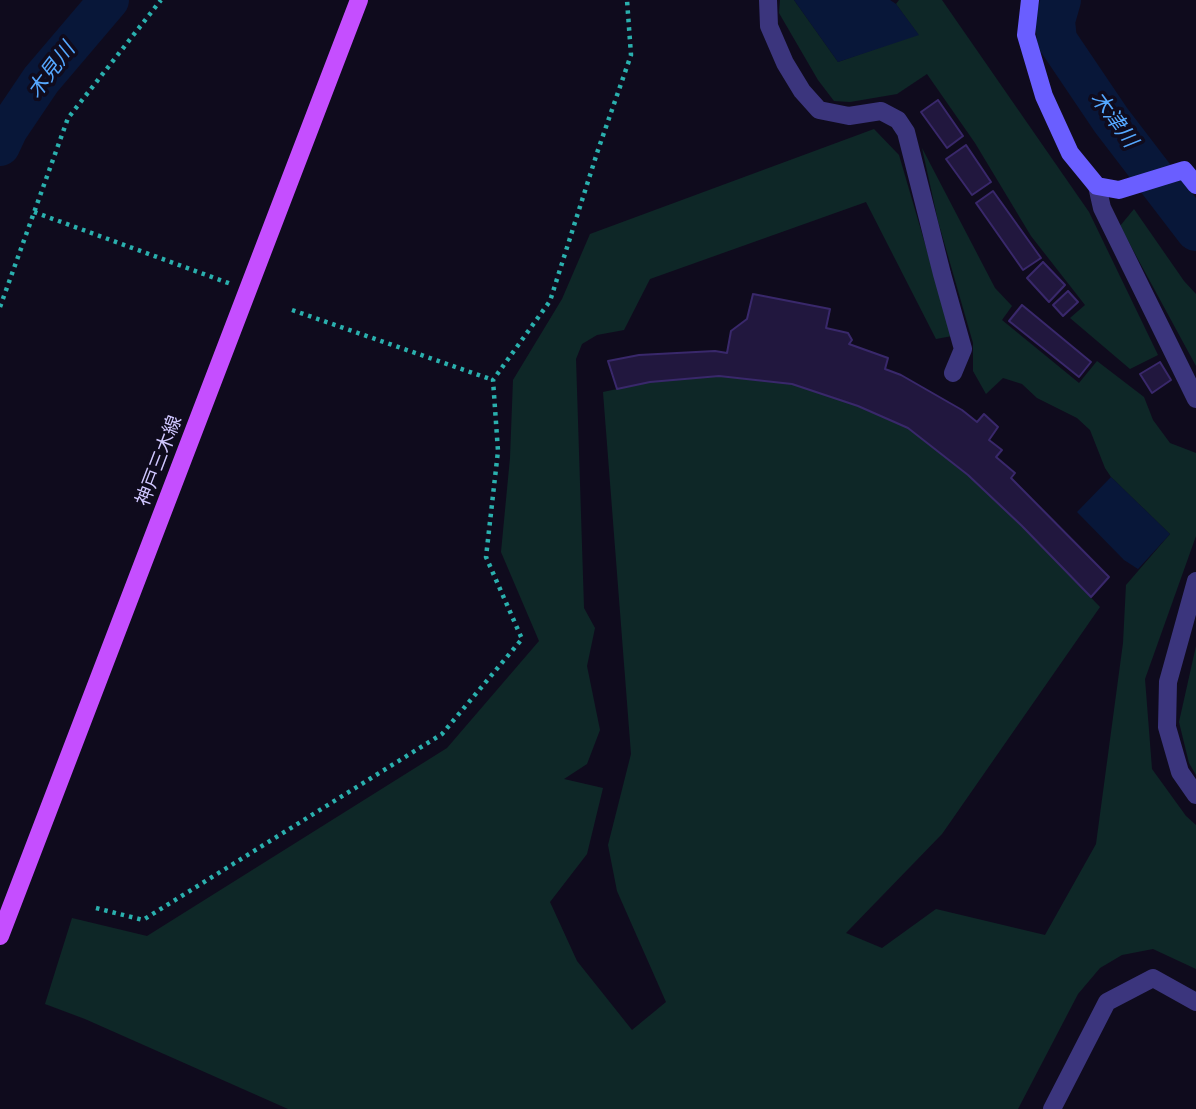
<!DOCTYPE html>
<meta charset="utf-8">
<style>
body{margin:0}
canvas{display:block;background:#0f0b1d}
</style>
<canvas width="1196" height="1109"></canvas>
<script>
const ctx = document.querySelector('canvas').getContext('2d');
ctx.lineJoin = 'round';
function fill(path, color) {
  ctx.fillStyle = color;
  ctx.fill(path, 'evenodd');
}
function poly(rows) {
  const path = new Path2D();
  for (const r of rows) {
    path.moveTo(r[0], r[1]);
    for (let i = 2; i < r.length; i += 2) path.lineTo(r[i], r[i + 1]);
  }
  return path;
}
function stroke(path, color, width, dash) {
  ctx.strokeStyle = color;
  ctx.lineWidth = width;
  ctx.lineCap = dash ? 'butt' : 'round';
  ctx.setLineDash(dash || []);
  ctx.stroke(path);
}
function label(font, color, halo, rows, align = 'center') {
  ctx.font = font + ' "DM Sans","Noto Sans JP",sans-serif';
  ctx.lineWidth = 7;
  ctx.setLineDash([]);
  ctx.textBaseline = 'middle';
  ctx.strokeStyle = halo;
  ctx.fillStyle = color;
  for (const [text, x, y, turn = 0] of rows) {
    ctx.save();
    ctx.translate(x, y);
    ctx.rotate((+turn || 0) * Math.PI / 180);
    ctx.textAlign = isNaN(turn) ? turn : align;
    if (halo) ctx.strokeText(text, 0, 0);
    ctx.fillText(text, 0, 0);
    ctx.restore();
  }
}
fill(poly([
 [780,0,794,0,838,62,918,34,896,4,899,0,942,0,1089,212,1158,355,1130,369,1070,318,1085,305,1031,236,975,143,927,74,897,94,850,102,834,101,818,80,779,13],
 [874,129,899,155,952,336,936,339,866,202,650,279,624,330,597,335,582,344,576,359,584,608,595,628,587,666,600,730,587,764,564,779,603,788,587,854,550,902,577,961,632,1030,666,1002,617,891,608,845,631,754,603,392,650,382,719,376,792,384,858,406,908,428,968,475,1022,526,1100,607,942,834,846,933,882,948,936,909,1045,935,1096,844,1123,643,1126,585,1170,534,1111,477,1105,468,1090,430,1077,418,1037,398,1022,384,1003,378,986,394,973,371,973,343,938,221,922,148,995,288,1012,306,1002,320,1079,383,1097,361,1144,397,1153,420,1170,443,1196,453,1196,536,1145,679,1152,769,1186,816,1196,825,1196,969,1153,949,1122,955,1100,968,1078,994,1018,1109,288,1109,85,1019,45,1004,72,918,147,936,447,748,539,641,501,552,510,458,513,380,562,299,590,234],
 [1134,209,1184,281,1196,294,1196,366,1120,226],
 [1196,646,1196,775,1189,763,1179,722]
]), '#0e2727');
fill(poly([
 [794,0,890,0,896,4,919,35,838,62],
 [1111,477,1170,534,1138,569,1124,560,1077,512]
]), '#081739');
stroke(poly([
 [1061,0,1055,21,1057,40,1111,120,1196,231],
 [0,146,8,129,41,80,109,0]
]), '#081739', 40);
const building = poly([
 [938,100,963,136,947,148,921,112,938,100],
 [966,145,991,182,972,195,946,159,966,145],
 [993,191,1041,258,1023,270,976,203,993,191],
 [1043,262,1065,285,1049,302,1027,278,1043,262],
 [1068,291,1078,302,1063,316,1053,305,1068,291],
 [753,294,830,309,826,328,848,333,852,340,849,344,888,358,885,369,901,375,962,410,977,422,984,414,998,427,989,440,1002,450,996,457,1015,473,1011,478,1109,577,1091,597,1022,526,968,475,908,428,858,406,792,384,719,376,650,382,617,389,608,361,639,355,715,351,727,353,731,331,747,319,753,294],
 [1022,305,1091,362,1079,377,1009,321,1022,305],
 [1160,362,1171,380,1152,393,1140,374,1160,362]
]);
fill(building, '#21173e');
stroke(building, '#39286b', 2);
stroke(poly([
 [34,212,231,284],
 [0,307,68,118,161,0],
 [292,310,493,380],
 [96,908,143,920,442,734,522,639,486,557,498,451,493,380,550,301,598,150,631,55,627,0]
]), '#2ab0ae', 4.5, [3.5, 5]);
stroke(poly([
 [768,0,769,26,785,63,802,91,819,110,849,116,881,111,898,120,906,132,942,274,963,349,953,373],
 [1097,186,1102,208,1196,399],
 [1196,581,1168,682,1167,727,1180,772,1196,795],
 [1052,1109,1107,1002,1153,978,1196,1002]
]), '#3b357d', 18);
stroke(poly([
 [1030,0,1026,35,1044,96,1070,153,1097,186,1119,190,1184,170,1196,185]
]), '#6a5eff', 18);
stroke(poly([
 [0,936,359,0]
]), '#c54eff', 18);
label('19px', '#d0c7ff', '#0f0b1d', [
 ["神戸三木線",160,461,-69]
]);
label('italic 21px', '#55a8ff', '#0f0b1d', [
 ["木見川",52,71,-53],
 ["木津川",1113,120,54]
]);
</script>
